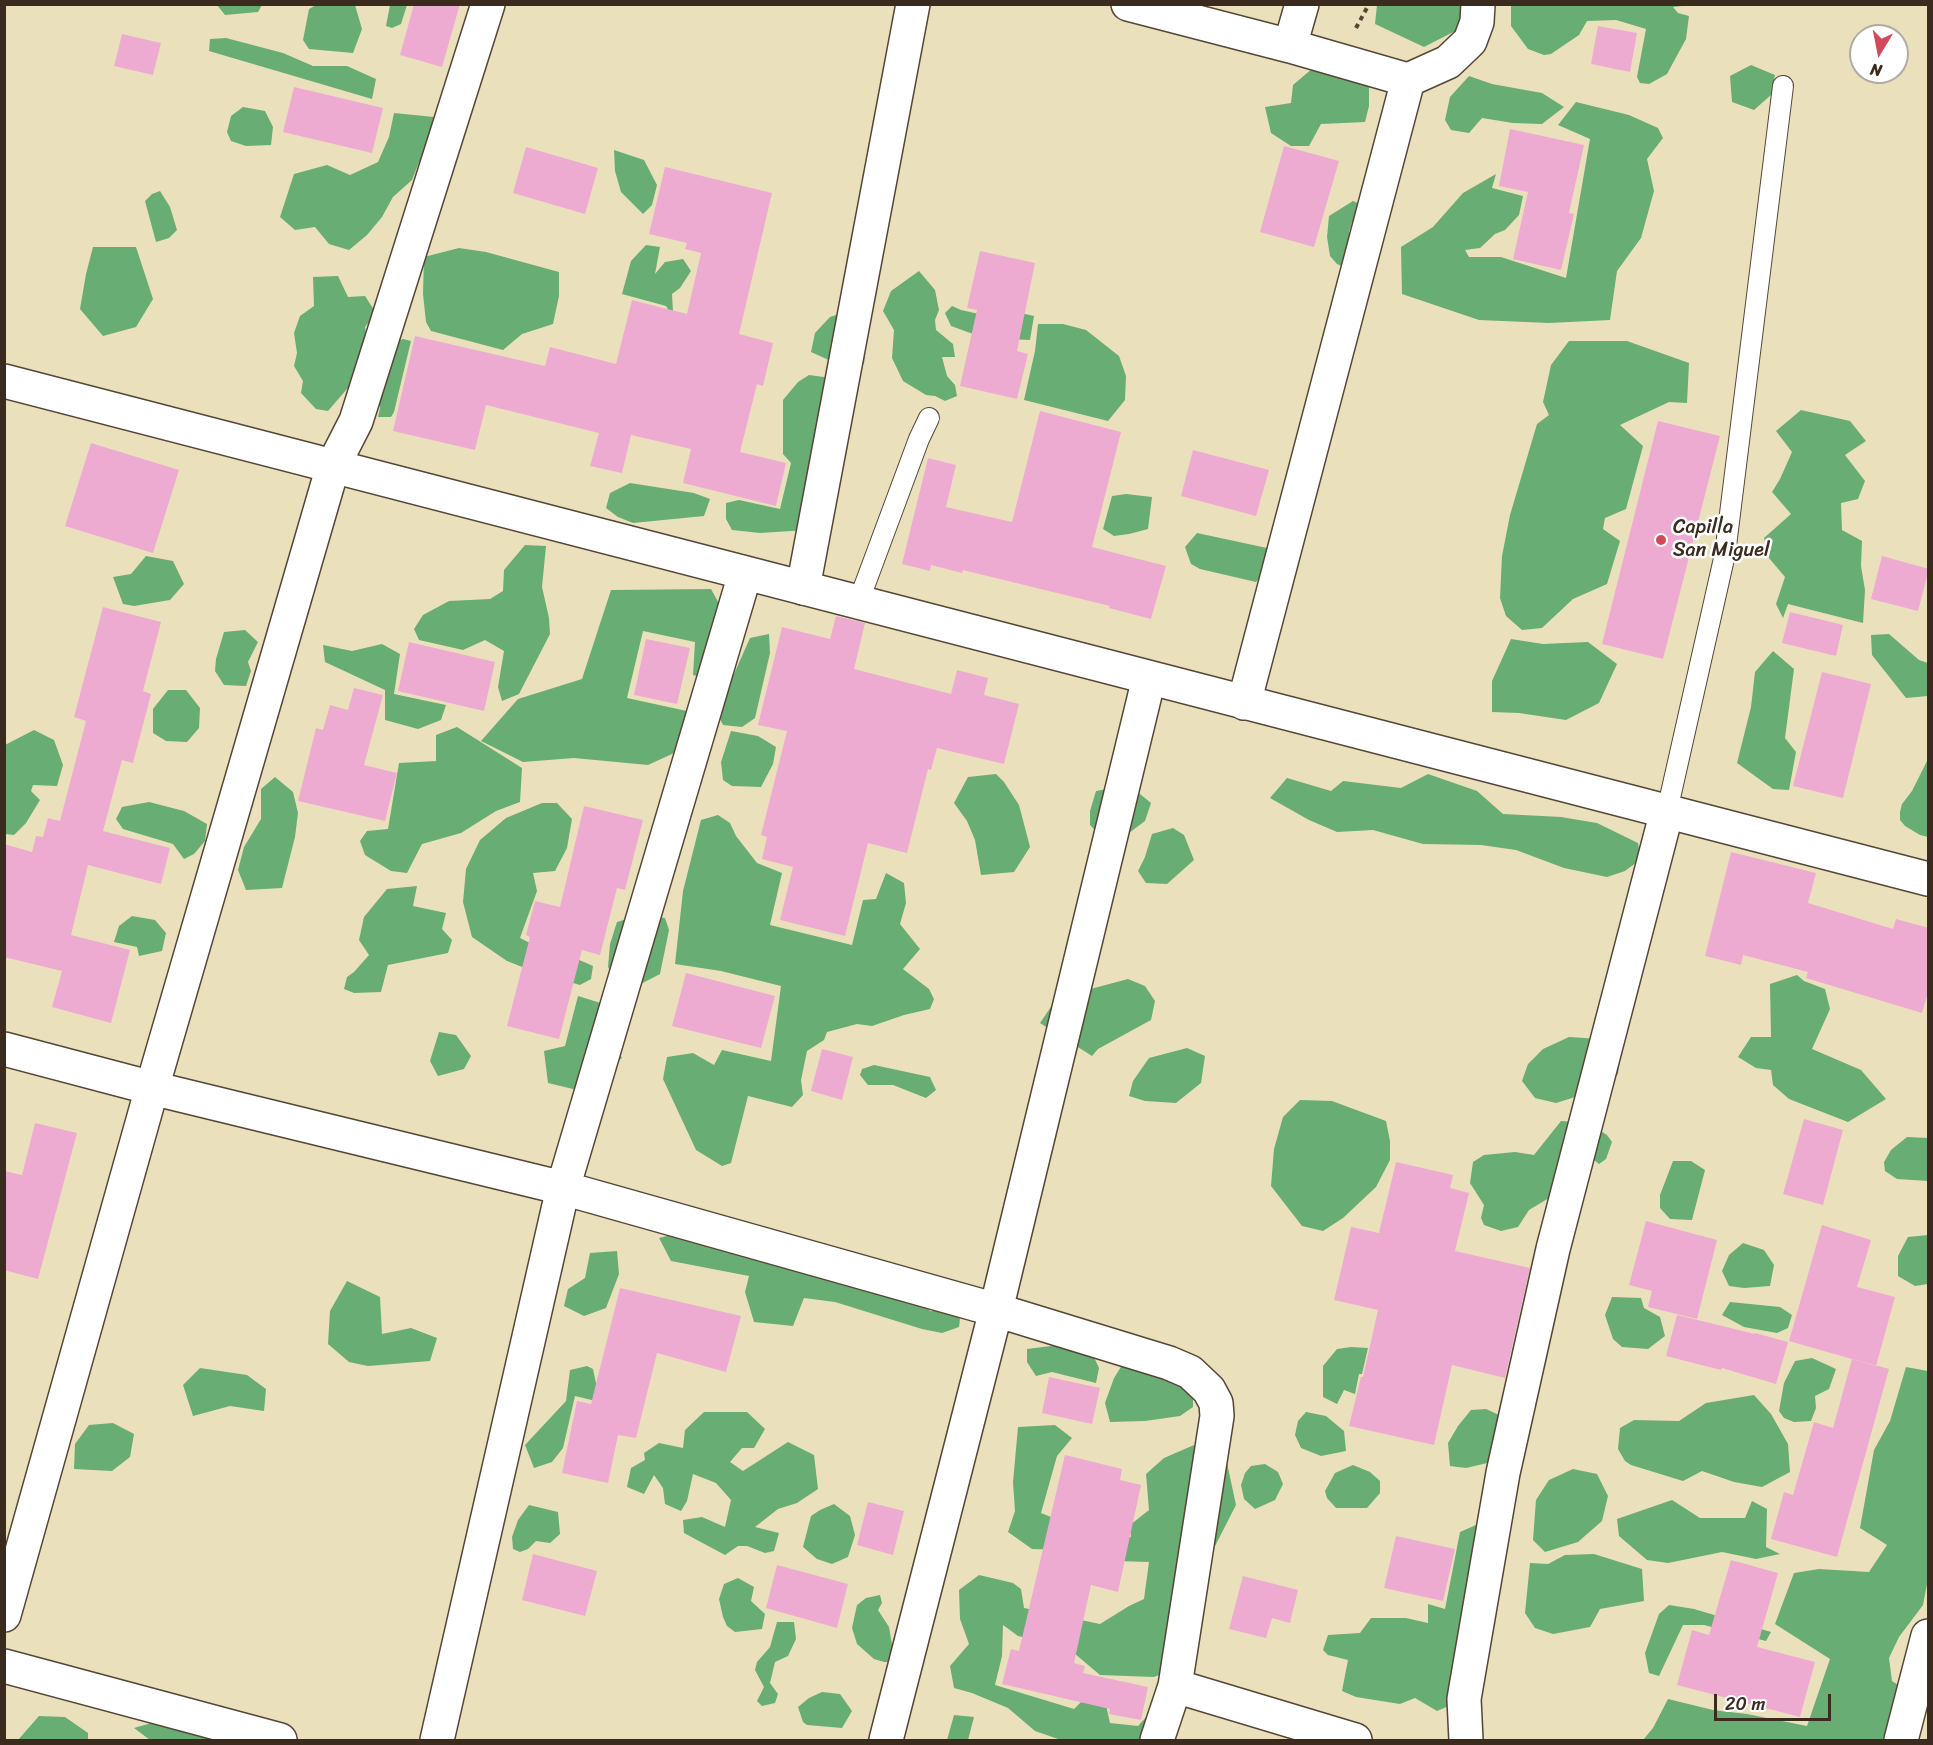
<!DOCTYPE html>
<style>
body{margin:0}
#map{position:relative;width:1933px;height:1745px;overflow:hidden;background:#ebe0bc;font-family:Sriracha,sans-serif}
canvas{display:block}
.frame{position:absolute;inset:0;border:6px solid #3b2a1e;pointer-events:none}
.north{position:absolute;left:1849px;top:24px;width:60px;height:60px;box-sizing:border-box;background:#fff;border:2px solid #b1aaa5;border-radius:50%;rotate:190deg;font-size:16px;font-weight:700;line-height:24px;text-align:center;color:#3b2a1e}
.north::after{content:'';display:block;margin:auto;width:21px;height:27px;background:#d1495b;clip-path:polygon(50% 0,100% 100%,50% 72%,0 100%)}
.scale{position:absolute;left:1714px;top:1694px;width:117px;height:27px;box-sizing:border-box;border:3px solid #3b2a1e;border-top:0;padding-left:8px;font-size:18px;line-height:21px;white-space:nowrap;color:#3b2a1e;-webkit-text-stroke:4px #fff;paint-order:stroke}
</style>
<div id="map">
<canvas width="1933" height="1745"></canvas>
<div class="frame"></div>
<div class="north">N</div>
<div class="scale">20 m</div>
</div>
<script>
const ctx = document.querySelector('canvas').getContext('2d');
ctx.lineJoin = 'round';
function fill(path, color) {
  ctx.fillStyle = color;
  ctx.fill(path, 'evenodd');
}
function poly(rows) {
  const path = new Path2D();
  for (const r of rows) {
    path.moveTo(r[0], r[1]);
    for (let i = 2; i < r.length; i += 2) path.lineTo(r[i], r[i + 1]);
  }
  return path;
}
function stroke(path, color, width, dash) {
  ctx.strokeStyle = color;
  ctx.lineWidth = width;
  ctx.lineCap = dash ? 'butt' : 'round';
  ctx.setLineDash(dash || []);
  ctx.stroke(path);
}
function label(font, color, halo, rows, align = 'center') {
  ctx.font = font + ' Sriracha,sans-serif';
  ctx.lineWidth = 5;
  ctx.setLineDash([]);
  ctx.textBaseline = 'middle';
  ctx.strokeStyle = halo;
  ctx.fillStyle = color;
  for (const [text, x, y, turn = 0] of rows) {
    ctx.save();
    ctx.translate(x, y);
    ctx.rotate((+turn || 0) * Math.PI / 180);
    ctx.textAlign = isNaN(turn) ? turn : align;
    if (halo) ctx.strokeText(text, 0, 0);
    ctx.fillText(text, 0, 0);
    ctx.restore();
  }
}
fill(poly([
 [217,5,262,5,258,12,225,15],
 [316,5,355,5,362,29,353,53,309,49,303,40,309,9],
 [390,5,407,5,401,24,392,28,386,26],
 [1377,5,1472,5,1463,27,1424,47,1375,24],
 [1511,5,1511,4,1691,5,1673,7,1678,13,1689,16,1686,39,1667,74,1649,84,1640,83,1637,77,1646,29,1616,20,1587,21,1579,35,1551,54,1544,55,1528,49,1511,26],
 [226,38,283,53,313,66,347,66,376,79,372,99,209,51,210,39],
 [1751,65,1775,75,1771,95,1754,110,1732,102,1730,76],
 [1313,68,1369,82,1369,106,1365,122,1321,124,1309,146,1291,146,1271,133,1265,107,1291,103,1293,85],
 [1469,76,1492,84,1542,93,1564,107,1542,124,1513,123,1482,118,1469,133,1451,130,1445,120,1450,97],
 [1576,102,1629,115,1658,128,1663,138,1647,159,1654,191,1641,238,1617,271,1610,320,1549,323,1479,320,1402,294,1401,247,1433,227,1463,193,1496,174,1492,188,1523,196,1519,215,1505,230,1495,234,1480,248,1465,250,1469,257,1501,257,1566,278,1590,139,1558,125],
 [243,107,265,111,273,127,271,145,246,146,231,141,227,132,231,116],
 [394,113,434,117,439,144,419,162,412,180,393,197,382,217,367,235,349,250,329,244,315,227,295,230,280,217,294,174,327,165,350,175,378,162,389,137],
 [614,150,644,160,657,185,652,205,643,214,621,192,615,171],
 [160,191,170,207,177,230,169,238,156,242,145,201,152,194],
 [1353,201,1365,206,1364,216,1352,222,1349,232,1355,256,1350,270,1337,264,1330,256,1327,237,1329,216],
 [646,245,660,247,655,274,665,262,683,259,691,271,680,288,672,294,673,312,669,311,666,306,622,294,631,261],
 [93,247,136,247,153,299,136,327,103,336,80,309,86,274],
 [459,248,486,252,559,272,559,296,553,324,522,334,503,350,431,331,426,322,423,294,424,257],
 [919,271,935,290,939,310,935,320,936,330,953,344,955,357,942,357,947,376,955,385,957,396,945,401,935,396,926,395,903,381,892,358,894,330,883,311,891,291],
 [338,276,348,297,365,296,376,313,365,327,369,352,359,375,328,411,316,409,301,393,303,381,294,366,297,353,294,333,300,316,314,306,313,277],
 [952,306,961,310,1006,320,1012,311,1034,316,1030,340,984,338,951,326,945,313],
 [839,314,859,343,865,355,864,364,842,366,811,352,815,333,830,317],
 [1038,324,1063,324,1086,330,1119,356,1126,376,1125,400,1108,421,1024,400,1035,351],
 [403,339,411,341,394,412,391,417,378,417,380,408,374,381,387,346],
 [1569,341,1627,341,1689,363,1687,403,1669,402,1620,425,1643,446,1626,509,1605,518,1603,529,1620,541,1607,584,1573,599,1542,628,1522,630,1506,616,1500,598,1502,556,1510,515,1537,424,1549,415,1543,402,1551,365],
 [809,375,831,378,807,530,760,533,732,530,726,519,726,503,739,500,780,509,791,463,783,454,783,400,798,382],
 [1801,410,1850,421,1866,441,1845,455,1865,481,1858,499,1841,503,1842,530,1862,541,1861,566,1865,590,1863,623,1788,604,1783,618,1776,604,1785,577,1769,558,1764,538,1791,514,1772,492,1780,479,1792,452,1776,431],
 [630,483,694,493,710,499,704,516,633,523,618,517,606,508,610,493],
 [1126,494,1152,497,1148,529,1129,534,1114,536,1103,529,1112,496],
 [1197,533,1267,548,1271,566,1256,582,1200,569,1191,564,1185,547],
 [525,545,546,546,542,587,549,618,550,634,519,694,502,701,498,687,504,651,485,640,463,650,419,640,414,629,423,615,449,601,490,599,503,591,504,570],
 [146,556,173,561,184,584,170,600,134,606,123,604,113,577,131,574],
 [711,589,722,609,708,679,693,675,695,642,643,631,627,698,696,713,685,748,648,765,574,758,523,762,481,741,518,699,582,679,611,590],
 [245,630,258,642,248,662,251,671,246,686,224,685,215,671,216,659,224,632],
 [769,634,770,653,755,718,742,727,723,725,717,713,719,700,730,683,750,638],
 [1889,634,1919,660,1928,663,1928,696,1906,698,1872,655,1871,635],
 [1511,639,1543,644,1588,642,1617,664,1599,703,1566,720,1519,713,1492,712,1492,681],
 [382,644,400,654,394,694,446,705,441,720,418,729,385,720,385,690,325,662,323,645,352,651],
 [1773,651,1794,669,1785,738,1796,752,1789,790,1773,789,1737,763,1751,707,1755,672],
 [168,690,186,690,200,708,199,728,187,742,166,741,153,733,153,709],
 [457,727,522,768,520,802,496,811,461,833,422,844,407,873,391,871,365,855,360,841,367,831,388,829,399,763,436,761,436,735],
 [34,730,54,740,63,765,57,786,33,785,31,791,40,800,26,823,14,835,5,834,5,745],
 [731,731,758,736,776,747,773,764,761,787,732,786,723,780,721,762],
 [1928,759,1928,837,1920,835,1905,826,1900,820,1900,812,1902,804,1912,791],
 [996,774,1004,782,1019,805,1030,847,1014,872,981,875,975,840,967,821,954,803,968,777],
 [1428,774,1477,791,1503,814,1561,817,1597,823,1638,843,1641,859,1625,871,1607,877,1564,868,1516,850,1481,845,1423,844,1373,830,1337,832,1309,820,1270,798,1287,778,1331,791,1343,781,1401,788],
 [275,777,293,792,298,813,295,837,282,888,246,890,238,870,244,847,261,819,261,789],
 [1129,785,1151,803,1145,821,1113,845,1100,836,1090,825,1090,811,1096,791],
 [149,802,184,811,207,824,205,841,194,854,184,859,173,844,123,829,116,819,122,807],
 [542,803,557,803,572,819,567,848,555,871,533,873,537,891,520,938,542,949,568,955,593,966,591,979,580,985,535,972,507,961,472,937,463,902,466,869,480,840,506,818],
 [718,815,730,823,736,836,757,863,782,873,770,925,852,945,863,900,876,899,886,873,904,883,906,903,900,924,920,949,903,969,929,989,934,999,930,1009,904,1015,872,1026,857,1024,827,1032,824,1040,807,1051,801,1080,803,1095,792,1107,748,1096,731,1163,722,1166,696,1150,663,1079,667,1057,693,1053,714,1065,722,1050,771,1061,781,986,721,971,675,964,683,891,701,820],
 [1173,828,1184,835,1194,860,1167,884,1146,883,1138,871,1145,857,1152,834],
 [417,886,413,906,446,913,442,929,452,940,448,953,388,965,381,992,354,993,344,989,347,977,354,972,369,955,359,940,364,917,387,889],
 [640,915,665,918,669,930,660,974,637,986,618,985,608,967,610,944,617,922],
 [132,916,155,920,166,933,162,951,139,956,137,947,114,942,119,926],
 [1797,975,1804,981,1825,989,1830,1009,1812,1049,1861,1070,1886,1099,1848,1122,1789,1099,1773,1085,1771,1070,1756,1068,1738,1057,1751,1037,1771,1037,1770,984],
 [1128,979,1145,986,1155,1001,1151,1020,1098,1049,1092,1056,1040,1023,1057,998],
 [578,996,607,1005,605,1027,622,1058,586,1086,573,1089,548,1083,544,1051,565,1046],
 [439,1032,456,1035,471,1056,464,1069,438,1076,430,1061],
 [1569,1037,1600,1039,1621,1051,1618,1074,1603,1092,1591,1092,1556,1103,1535,1098,1522,1081,1528,1064,1543,1049],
 [1187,1048,1205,1056,1201,1083,1176,1103,1145,1101,1129,1096,1133,1081,1149,1058],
 [874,1065,930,1077,936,1090,926,1098,893,1085,868,1085,860,1075,862,1069],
 [1300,1100,1332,1101,1386,1121,1390,1141,1390,1160,1376,1187,1343,1218,1323,1231,1302,1226,1271,1186,1274,1149,1283,1117],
 [1561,1121,1588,1123,1607,1135,1612,1142,1606,1159,1599,1164,1588,1155,1564,1189,1529,1210,1518,1227,1501,1231,1484,1225,1481,1218,1484,1205,1470,1183,1473,1162,1484,1155,1515,1152,1534,1155],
 [1907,1137,1928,1138,1928,1181,1897,1179,1885,1171,1884,1162,1891,1150],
 [1673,1161,1691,1161,1705,1170,1692,1220,1670,1219,1660,1208,1660,1195],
 [695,1229,916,1294,930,1311,951,1311,960,1319,959,1327,942,1333,922,1329,835,1302,804,1298,793,1326,754,1322,745,1292,749,1276,671,1261,659,1238],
 [1928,1235,1928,1284,1915,1286,1898,1276,1898,1256,1908,1237],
 [1743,1243,1764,1250,1774,1265,1770,1286,1744,1288,1729,1286,1722,1271,1729,1255],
 [617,1251,619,1274,606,1308,584,1316,564,1306,568,1289,585,1278,590,1253],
 [347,1281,380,1297,382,1334,411,1328,437,1338,430,1361,368,1366,349,1362,328,1344,330,1311],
 [1612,1297,1641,1298,1644,1308,1660,1317,1665,1336,1648,1349,1622,1347,1613,1339,1605,1315],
 [1730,1302,1780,1307,1792,1315,1788,1328,1777,1333,1744,1327,1722,1315],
 [1059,1345,1093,1355,1099,1368,1096,1383,1052,1372,1036,1376,1027,1362,1027,1349],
 [1351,1347,1368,1348,1362,1374,1359,1374,1355,1394,1344,1390,1337,1404,1323,1397,1323,1366,1337,1349],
 [1812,1358,1836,1369,1829,1389,1815,1396,1816,1408,1811,1421,1794,1422,1784,1418,1779,1411,1784,1383,1795,1361],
 [1124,1362,1193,1382,1193,1407,1180,1416,1145,1421,1110,1422,1105,1403,1114,1378],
 [587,1366,593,1369,600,1402,575,1396,563,1448,552,1462,534,1468,525,1445,566,1401,570,1370],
 [1906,1367,1928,1371,1928,1579,1923,1605,1899,1637,1889,1658,1892,1681,1906,1690,1882,1740,1643,1740,1653,1728,1668,1699,1713,1710,1747,1714,1807,1726,1830,1659,1775,1624,1794,1573,1819,1569,1869,1572,1887,1545,1860,1528,1874,1450,1890,1421],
 [200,1368,247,1375,266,1389,264,1411,230,1406,193,1416,183,1385],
 [1754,1395,1771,1414,1788,1444,1790,1472,1762,1487,1734,1482,1702,1471,1683,1481,1631,1465,1625,1461,1618,1449,1620,1428,1634,1420,1679,1421,1706,1403],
 [1486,1409,1512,1421,1496,1461,1466,1468,1450,1466,1448,1443,1458,1426,1471,1410],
 [704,1412,747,1412,765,1429,754,1448,742,1448,730,1462,743,1471,788,1442,814,1455,818,1489,797,1503,778,1509,755,1527,779,1533,774,1551,765,1553,747,1546,738,1546,725,1555,684,1533,683,1520,702,1517,725,1527,731,1500,716,1483,693,1474,687,1501,681,1511,665,1504,663,1488,654,1475,644,1494,627,1487,631,1468,645,1460,644,1453,659,1443,683,1448,685,1430],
 [1306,1412,1326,1416,1344,1431,1346,1451,1321,1456,1301,1448,1295,1435,1298,1421],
 [113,1423,134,1434,130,1457,112,1471,74,1469,75,1444,89,1425],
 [1055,1425,1072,1438,1057,1456,1041,1513,1073,1526,1095,1543,1131,1537,1130,1525,1149,1510,1146,1474,1164,1458,1194,1445,1227,1463,1236,1505,1212,1552,1202,1598,1196,1660,1154,1677,1100,1675,1068,1648,1018,1636,1003,1625,1002,1656,995,1685,1074,1709,1087,1696,1105,1701,1110,1723,1138,1726,1148,1715,1169,1740,1061,1740,1035,1731,1008,1708,972,1693,954,1688,950,1666,969,1644,960,1619,959,1590,979,1575,1013,1583,1021,1589,1024,1608,1100,1624,1129,1606,1144,1599,1149,1562,1116,1561,1064,1550,1032,1549,1008,1532,1015,1511,1013,1482,1018,1427],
 [1265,1464,1278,1472,1283,1484,1275,1500,1255,1509,1244,1499,1241,1485,1245,1473,1251,1466],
 [1353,1465,1370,1472,1380,1481,1380,1493,1367,1508,1336,1508,1327,1498,1325,1491,1335,1473],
 [1573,1469,1597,1474,1608,1496,1602,1521,1578,1542,1545,1552,1533,1540,1536,1500,1549,1480],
 [1672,1500,1700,1518,1745,1518,1752,1501,1767,1509,1766,1547,1780,1554,1756,1559,1722,1552,1668,1563,1647,1560,1619,1536,1617,1519],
 [834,1504,850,1516,855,1535,848,1557,832,1564,817,1559,803,1547,811,1516,820,1510],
 [529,1505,558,1512,560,1534,550,1543,536,1541,528,1549,520,1552,513,1549,512,1537,518,1520],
 [1476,1525,1497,1528,1451,1705,1437,1711,1415,1698,1400,1704,1356,1697,1342,1691,1348,1660,1328,1655,1323,1650,1328,1635,1360,1633,1371,1618,1406,1618,1428,1623,1428,1604,1445,1609,1460,1532],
 [1594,1554,1642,1569,1644,1601,1600,1609,1590,1627,1553,1634,1535,1628,1525,1613,1530,1563,1548,1564,1565,1555],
 [738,1578,754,1587,751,1601,765,1614,762,1629,735,1632,727,1626,723,1617,719,1599,724,1584],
 [880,1595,882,1603,878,1610,889,1627,895,1662,884,1662,874,1659,857,1644,852,1628,857,1605,866,1598],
 [1669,1605,1694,1609,1771,1632,1766,1641,1704,1625,1683,1625,1659,1676,1649,1673,1645,1653,1659,1614],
 [777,1622,794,1622,796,1639,788,1656,775,1662,770,1683,778,1694,775,1703,762,1706,757,1701,764,1687,755,1670,757,1662,770,1647],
 [822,1692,840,1694,852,1711,842,1728,807,1725,803,1722,798,1707,809,1698],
 [954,1715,974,1717,968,1740,947,1740],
 [39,1716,65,1717,88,1733,88,1740,18,1740],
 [162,1720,191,1726,209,1739,237,1735,250,1740,150,1740,134,1728]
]), '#68ad73');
fill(poly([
 [414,4,460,4,442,67,400,55],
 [1598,26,1637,33,1630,72,1591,64],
 [122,34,161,43,153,75,114,66],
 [294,87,383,108,372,153,283,132],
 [1510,129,1584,145,1569,213,1574,214,1561,270,1513,259,1528,192,1499,186],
 [1284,146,1339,161,1314,247,1260,232],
 [526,147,598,168,585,214,513,193],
 [665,167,772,193,739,334,773,343,763,386,757,384,740,452,786,463,776,506,683,483,691,449,631,435,622,473,590,466,599,433,486,405,475,450,393,431,415,336,545,366,550,347,616,364,632,300,687,314,701,253,685,249,687,243,649,234],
 [980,251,1035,263,1017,351,1028,354,1017,399,960,386,977,310,967,308],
 [1040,411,1121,432,1092,547,1166,566,1151,619,1109,608,1110,606,963,570,962,573,931,565,930,571,902,564,928,458,956,465,946,507,1012,522],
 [1658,421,1720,436,1663,659,1602,644],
 [91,443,179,470,153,553,65,526],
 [1193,450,1269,470,1256,516,1181,496],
 [1882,556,1929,569,1918,611,1871,599],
 [103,607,161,622,143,691,151,694,133,763,122,760,103,831,170,848,161,884,88,865,71,935,130,950,111,1023,52,1007,62,971,4,957,4,844,32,852,36,836,43,837,48,818,60,821,86,721,74,717],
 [1790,612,1843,625,1836,656,1782,643],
 [836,616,865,623,854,669,951,694,957,670,988,678,984,695,1019,704,1004,764,937,748,931,770,928,769,907,853,868,843,845,936,780,920,793,867,762,859,767,837,761,835,787,731,758,725,782,627,830,639],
 [646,639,690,648,677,704,634,695],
 [409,642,495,662,484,711,398,691],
 [1822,672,1871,684,1843,798,1793,786],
 [354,688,383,695,364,765,397,773,385,821,298,801,316,728,323,730,330,705,348,710],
 [584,806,643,820,625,890,617,888,600,955,582,950,559,1039,507,1026,530,937,526,935,535,901,560,907],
 [1731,852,1816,873,1808,903,1893,929,1896,919,1929,928,1929,989,1922,1013,1806,978,1808,972,1743,955,1741,965,1705,956],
 [686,973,775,996,761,1048,672,1026],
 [822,1049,853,1057,842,1100,811,1091],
 [1804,1119,1843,1130,1823,1205,1783,1194],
 [35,1123,77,1133,38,1279,4,1270,4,1171,22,1175],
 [1396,1162,1453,1175,1450,1188,1469,1193,1455,1251,1530,1268,1505,1378,1452,1365,1434,1445,1349,1426,1361,1377,1363,1377,1378,1310,1334,1300,1351,1227,1379,1233],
 [1646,1221,1717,1240,1697,1319,1648,1307,1652,1291,1629,1285],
 [1822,1225,1871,1240,1857,1287,1895,1297,1876,1366,1789,1341],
 [620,1288,741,1316,726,1372,657,1353,636,1438,618,1435,608,1483,562,1473,577,1401,591,1404],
 [1677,1315,1755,1334,1755,1333,1788,1342,1776,1384,1722,1368,1721,1370,1666,1356],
 [1852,1359,1889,1369,1837,1557,1771,1539,1784,1492,1793,1495,1814,1422,1833,1428],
 [1049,1377,1100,1388,1092,1424,1042,1413],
 [1065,1455,1122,1469,1120,1480,1141,1485,1118,1592,1091,1585,1074,1663,1085,1666,1083,1673,1148,1687,1141,1720,1109,1714,1110,1709,1002,1684,1011,1649,1019,1651],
 [868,1502,904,1511,893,1555,857,1545],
 [1396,1536,1455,1549,1443,1601,1384,1588],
 [533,1554,597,1571,585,1616,522,1600],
 [1731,1560,1778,1573,1757,1647,1815,1662,1800,1717,1677,1685,1692,1630,1709,1635],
 [777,1565,848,1584,837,1628,766,1608],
 [1243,1576,1298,1590,1290,1623,1272,1618,1266,1638,1229,1629]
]), '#eeabd2');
const service = poly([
 [858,603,919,439,929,418],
 [1667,811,1725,554,1783,86]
]);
const minor = poly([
 [1128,4,1290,46,1408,80,1448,62,1470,41,1477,22,1478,4],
 [1290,46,1302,4],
 [803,588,913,4],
 [1244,703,1408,80],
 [4,1049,152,1088,563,1188,996,1310,1169,1363,1190,1372,1209,1390,1216,1403,1217,1416,1175,1686,1157,1740],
 [4,1615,152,1088,333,466,356,421,488,4],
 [4,1666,280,1740],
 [1175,1686,1355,1740],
 [437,1740,563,1188,745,574],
 [886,1740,996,1310,1149,678],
 [1466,1740,1464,1699,1503,1473,1553,1249,1667,811],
 [1901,1740,1928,1636]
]);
const tertiary = poly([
 [4,381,1928,879]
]);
stroke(service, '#554536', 22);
stroke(minor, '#554536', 36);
stroke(tertiary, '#554536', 36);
stroke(poly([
 [1356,28,1369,4]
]), '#554536', 4, [4.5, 4.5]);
stroke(service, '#fff', 20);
stroke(minor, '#fff', 33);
stroke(tertiary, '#fff', 33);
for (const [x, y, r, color] of [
 [1661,540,6,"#d1495b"]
]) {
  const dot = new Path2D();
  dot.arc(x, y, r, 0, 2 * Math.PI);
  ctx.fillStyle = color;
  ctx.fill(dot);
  stroke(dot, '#fff', 2);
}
label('20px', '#3b2a1e', '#fff', [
 ["Capilla",1673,528],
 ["San Miguel",1673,551]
], 'left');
</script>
